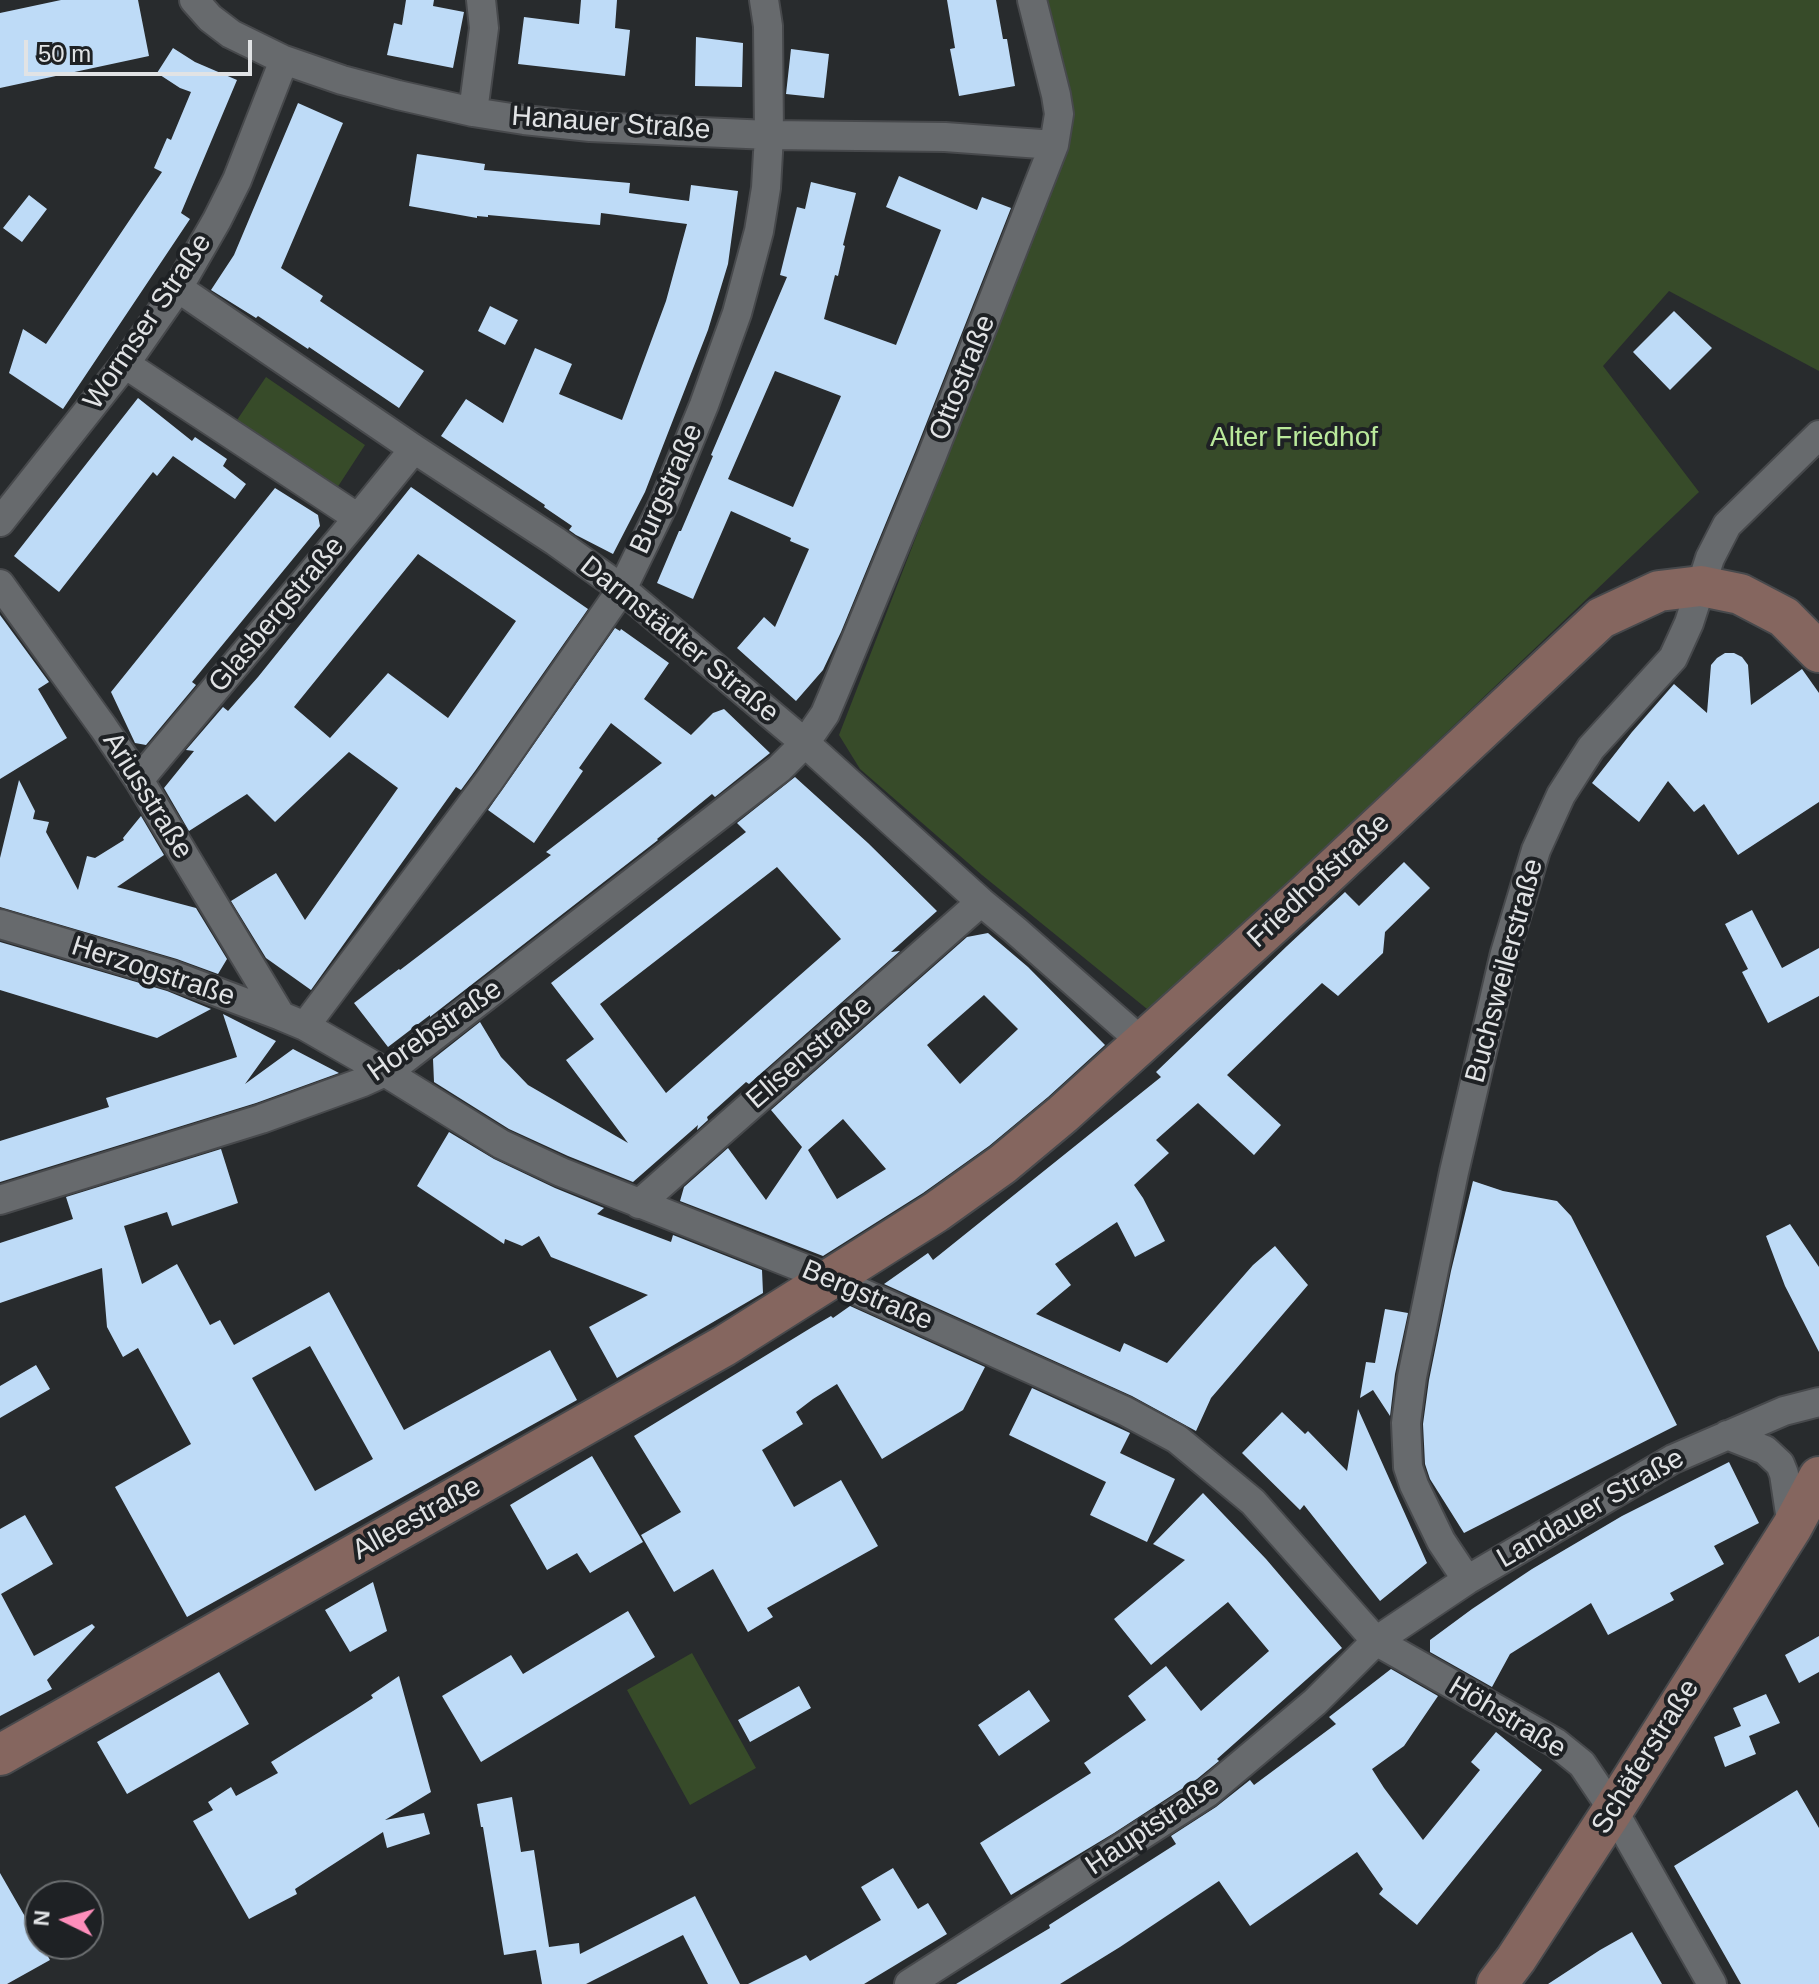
<!DOCTYPE html>
<meta charset="utf-8">
<style>
body{margin:0}
#map{position:relative;width:1819px;height:1984px;overflow:hidden;background:#282b2d;font-family:Arial,sans-serif}
canvas{display:block}
.north{position:absolute;left:24px;top:1880px;width:80px;height:80px;box-sizing:border-box;background:#1e2124;border:2px solid #6c6f71;border-radius:50%;rotate:275deg;font-size:22px;font-weight:700;line-height:32px;text-align:center;color:#e1e3e5}
.north::after{content:'';display:block;margin:auto;width:28px;height:36px;background:#fe8ebb;clip-path:polygon(50% 0,100% 100%,50% 72%,0 100%)}
.scale{position:absolute;left:24px;top:40px;width:228px;height:36px;box-sizing:border-box;border:4px solid #e1e3e5;border-top:0;padding-left:10px;font-size:24px;line-height:28px;white-space:nowrap;color:#e1e3e5;-webkit-text-stroke:6px #1e2124;paint-order:stroke}
</style>
<div id="map">
<canvas width="1819" height="1984"></canvas>
<div class="north">N</div>
<div class="scale">50 m</div>
</div>
<script>
const ctx = document.querySelector('canvas').getContext('2d');
ctx.lineJoin = 'round';
function fill(path, color) {
  ctx.fillStyle = color;
  ctx.fill(path, 'evenodd');
}
function poly(rows) {
  const path = new Path2D();
  for (const r of rows) {
    path.moveTo(r[0], r[1]);
    for (let i = 2; i < r.length; i += 2) path.lineTo(r[i], r[i + 1]);
  }
  return path;
}
function stroke(path, color, width, dash) {
  ctx.strokeStyle = color;
  ctx.lineWidth = width;
  ctx.lineCap = dash ? 'butt' : 'round';
  ctx.setLineDash(dash || []);
  ctx.stroke(path);
}
function label(font, color, halo, rows, align = 'center') {
  ctx.font = font + ' Arial,sans-serif';
  ctx.lineWidth = 8;
  ctx.setLineDash([]);
  ctx.textBaseline = 'middle';
  ctx.strokeStyle = halo;
  ctx.fillStyle = color;
  for (const [text, x, y, turn = 0] of rows) {
    ctx.save();
    ctx.translate(x, y);
    ctx.rotate((+turn || 0) * Math.PI / 180);
    ctx.textAlign = isNaN(turn) ? turn : align;
    if (halo) ctx.strokeText(text, 0, 0);
    ctx.fillText(text, 0, 0);
    ctx.restore();
  }
}
fill(poly([
 [1042,0,1819,0,1819,371,1669,291,1603,366,1699,492,1152,1013,982,875,860,769,839,735,1049,195],
 [266,377,365,445,337,488,237,420],
 [692,1653,756,1768,690,1805,627,1690]
]), '#374b29');
fill(poly([
 [61,0,138,0,149,56,0,88,0,13],
 [406,0,434,0,433,6,464,12,453,68,387,55,394,23,402,25],
 [581,0,617,0,615,28,630,30,625,76,518,64,524,17,579,24],
 [947,0,996,0,1003,39,1007,39,1015,86,959,96,950,49,955,48],
 [696,37,743,43,742,87,695,86],
 [173,48,195,62,237,80,181,213,190,219,63,409,9,373,23,329,46,344,162,172,154,168,167,138,171,140,191,92,180,88,157,73],
 [791,49,829,54,824,98,786,94],
 [298,103,343,123,281,268,323,296,320,301,424,371,399,408,309,347,308,349,258,316,256,318,211,290,234,255],
 [417,154,485,164,484,170,630,183,629,193,689,201,691,185,738,191,728,264,708,330,645,492,613,554,576,535,569,530,572,526,544,507,545,505,441,436,466,399,503,423,535,348,572,364,559,394,622,420,666,301,687,224,601,213,600,225,488,215,488,217,477,216,477,218,409,206],
 [899,176,977,210,982,197,1011,208,915,452,841,632,823,670,796,701,737,648,764,617,775,627,809,549,790,541,791,538,731,511,693,599,657,583,679,531,681,531,713,456,711,455,787,277,780,275,797,207,805,209,811,182,856,193,843,245,845,246,838,276,835,275,824,319,896,345,941,230,886,207],
 [775,371,841,396,793,507,728,479],
 [29,195,47,209,22,242,3,228],
 [490,306,518,320,505,345,478,331],
 [1674,311,1712,348,1670,390,1633,352],
 [138,398,192,441,195,437,227,459,223,466,246,484,235,499,173,456,157,476,153,472,59,592,14,556],
 [411,487,588,609,475,771,461,790,456,787,311,990,266,958,231,901,276,873,305,920,398,788,349,752,275,822,247,794,189,831,164,788,194,751,186,750,223,707,228,711,258,677],
 [418,554,516,621,448,718,388,673,330,738,294,707],
 [275,488,318,515,320,526,192,682,196,685,146,745,135,743,111,692],
 [0,615,49,682,38,689,67,738,0,779],
 [615,628,620,631,621,629,669,663,644,699,691,735,713,713,724,709,770,753,715,797,712,794,657,839,658,840,430,1017,430,1015,388,1047,354,1003,399,969,400,970,551,855,546,852,662,763,611,723,579,768,583,771,534,843,488,810],
 [1725,653,1734,653,1742,657,1748,665,1751,705,1802,669,1819,693,1819,802,1738,855,1704,804,1694,812,1668,781,1639,822,1592,783,1632,732,1674,684,1707,713,1711,665,1717,658],
 [795,777,868,843,937,911,891,952,900,951,749,1084,746,1082,707,1117,708,1120,697,1130,698,1125,633,1182,568,1156,509,1129,434,1082,433,1059,480,1022,501,1057,528,1085,628,1143,566,1060,594,1039,551,983,746,832,737,823],
 [777,867,841,939,666,1093,600,1004],
 [19,780,35,811,33,819,49,822,46,832,78,890,87,856,95,858,124,840,123,838,141,816,164,855,117,887,196,908,227,959,218,974,177,959,0,907,0,858],
 [1404,862,1430,888,1385,932,1383,953,1338,996,1322,983,1227,1075,1281,1125,1254,1155,1198,1103,1156,1140,1169,1153,1134,1185,1143,1198,1165,1241,1135,1257,1117,1222,1055,1264,1071,1285,1036,1314,1120,1352,1124,1343,1167,1363,1253,1265,1275,1246,1308,1285,1211,1398,1196,1431,1132,1396,884,1284,928,1253,933,1260,1161,1077,1156,1072,1287,946,1345,892,1359,906],
 [1752,910,1782,968,1819,948,1819,996,1768,1023,1742,972,1748,969,1725,924],
 [988,933,1028,967,1105,1045,1048,1097,989,1146,923,1193,823,1256,680,1201,684,1187,728,1148,766,1200,802,1147,771,1110,967,937],
 [984,995,1018,1029,960,1084,927,1045],
 [843,1119,886,1169,837,1199,808,1150],
 [0,942,167,991,211,1009,157,1038,0,990],
 [223,1014,276,1041,245,1084,293,1049,339,1073,256,1103,0,1182,0,1141,109,1107,106,1098,237,1057],
 [449,1132,494,1159,555,1188,604,1208,597,1214,671,1242,673,1235,762,1270,763,1293,617,1378,589,1327,648,1295,551,1257,539,1236,522,1246,505,1239,504,1244,417,1186],
 [221,1149,238,1203,172,1226,167,1212,124,1226,142,1284,177,1264,210,1325,220,1320,234,1345,329,1292,404,1430,550,1350,577,1400,187,1617,115,1487,191,1444,138,1348,123,1357,107,1327,102,1268,0,1303,0,1243,73,1219,66,1197],
 [310,1346,373,1459,315,1491,252,1378],
 [1473,1181,1503,1191,1557,1201,1571,1216,1677,1425,1464,1533,1430,1479,1425,1464,1423,1424,1429,1380,1451,1271],
 [1790,1224,1819,1267,1819,1352,1785,1286,1766,1236],
 [850,1306,985,1367,963,1410,882,1459,837,1384,813,1399,796,1412,803,1424,762,1450,794,1507,841,1480,878,1546,767,1608,773,1617,748,1632,713,1569,674,1592,641,1535,681,1512,634,1436,814,1326,831,1316,833,1318],
 [1385,1309,1408,1313,1395,1374,1390,1416,1373,1390,1360,1398,1366,1362,1375,1363],
 [36,1365,50,1389,0,1418,0,1386],
 [1032,1388,1130,1433,1120,1453,1175,1479,1147,1542,1090,1515,1106,1482,1009,1435],
 [1358,1409,1427,1563,1380,1601,1304,1505,1300,1510,1242,1453,1282,1412,1305,1434,1308,1431,1347,1471],
 [592,1456,643,1542,590,1573,577,1553,547,1570,510,1505],
 [1729,1462,1759,1523,1714,1546,1724,1564,1670,1593,1674,1600,1608,1635,1591,1603,1510,1654,1492,1687,1430,1652,1430,1640,1472,1609,1532,1569,1622,1516],
 [1203,1493,1266,1559,1342,1648,1217,1759,1219,1761,1197,1779,1114,1833,1011,1895,980,1843,1091,1773,1084,1763,1146,1720,1128,1696,1166,1666,1201,1711,1269,1651,1228,1602,1151,1665,1114,1619,1185,1560,1153,1544],
 [25,1515,53,1564,1,1594,34,1656,92,1624,95,1627,47,1680,52,1689,0,1716,0,1529],
 [373,1582,387,1631,350,1652,325,1610],
 [628,1611,655,1657,481,1762,442,1696,511,1655,523,1674],
 [1819,1636,1819,1672,1799,1683,1785,1655],
 [1391,1669,1438,1696,1404,1746,1372,1769,1384,1788,1423,1840,1480,1770,1471,1762,1496,1732,1542,1770,1417,1925,1379,1894,1383,1889,1357,1852,1250,1926,1219,1881,1120,1947,1060,1984,956,1984,1050,1928,1049,1925,1176,1844,1171,1836,1216,1807,1250,1780,1254,1785,1336,1724,1329,1717],
 [219,1672,249,1724,127,1794,97,1742],
 [399,1676,431,1792,385,1820,424,1813,430,1834,387,1848,383,1832,295,1889,297,1894,249,1919,193,1821,213,1810,208,1802,231,1787,236,1796,278,1773,271,1762,353,1711,373,1698,371,1695],
 [799,1686,811,1708,750,1742,738,1720],
 [1029,1690,1050,1721,999,1756,978,1725],
 [1766,1694,1780,1723,1749,1736,1756,1754,1725,1767,1714,1737,1741,1726,1733,1708],
 [1797,1790,1819,1828,1819,1984,1741,1984,1674,1866],
 [512,1797,521,1852,534,1850,549,1947,579,1943,580,1954,695,1896,740,1984,708,1984,683,1935,586,1984,542,1984,536,1950,504,1955,483,1827,481,1827,477,1804],
 [893,1868,918,1909,928,1903,947,1934,864,1984,748,1984,806,1955,810,1961,881,1920,861,1887],
 [0,1873,50,1960,7,1984,0,1984],
 [1632,1932,1662,1984,1548,1984,1600,1950]
]), '#bedbf7');
const street = poly([
 [194,0,210,18,231,34,284,60,342,80,398,95,473,112,524,120,590,127,769,135,945,137,1054,145],
 [473,112,484,28,481,0],
 [178,288,414,449,555,541,622,589,805,743,981,902,1015,930,1142,1042],
 [125,364,358,518],
 [0,522,125,364,178,288,217,220,237,180,284,60],
 [0,584,103,727,139,780,281,1016],
 [139,780,358,518,414,449],
 [0,924,172,975,281,1016,305,1026,385,1072,501,1144,561,1172,831,1279,1125,1411,1177,1439,1253,1502,1376,1641,1556,1743,1582,1764,1613,1810,1712,1984],
 [305,1026,489,781,622,589,663,505,704,405,737,313,759,231,766,188,769,135,768,26,764,0],
 [0,1200,261,1119,363,1082,385,1072,402,1061,779,769,805,743,825,714,836,688,931,458,1054,145,1059,114,1056,95,1032,0],
 [639,1204,981,902],
 [1727,1435,1765,1450,1780,1464,1784,1474,1792,1527],
 [1467,1580,1441,1541,1414,1485,1408,1467,1406,1423,1412,1377,1454,1172,1505,953,1536,850,1561,795,1591,748,1673,658,1689,623,1710,558,1727,525,1819,435],
 [909,1984,1207,1793,1315,1702,1376,1641,1467,1580,1673,1459,1784,1411,1819,1402]
]);
const secondary = poly([
 [0,1755,724,1346,936,1212,1003,1164,1063,1114,1303,897,1601,618,1659,591,1701,586,1740,594,1784,617,1819,652],
 [1497,1984,1516,1959,1613,1810,1792,1527,1819,1477]
]);
stroke(street, '#47494c', 32);
stroke(secondary, '#47494c', 44);
stroke(street, '#676a6d', 28);
stroke(secondary, '#85665f', 40);
label('28px', '#e1e3e5', '#1e2124', [
 ["Hanauer Straße",611,124,4],
 ["Wormser Straße",148,322,-56],
 ["Ottostraße",963,378,-68],
 ["Burgstraße",667,489,-66],
 ["Glasbergstraße",277,615,-50],
 ["Darmstädter Straße",679,640,39],
 ["Ariusstraße",147,796,58],
 ["Friedhofstraße",1319,881,-43],
 ["Buchsweilerstraße",1505,971,-75],
 ["Herzogstraße",153,972,18],
 ["Horebstraße",435,1031,-35],
 ["Elisenstraße",810,1053,-41],
 ["Bergstraße",867,1296,23],
 ["Landauer Straße",1591,1509,-30],
 ["Alleestraße",417,1519,-29],
 ["Höhstraße",1507,1718,31],
 ["Schäferstraße",1646,1757,-58],
 ["Hauptstraße",1153,1826,-34]
]);
label('28px', '#bae99b', '#1e2124', [
 ["Alter Friedhof",1294,438]
]);
</script>
